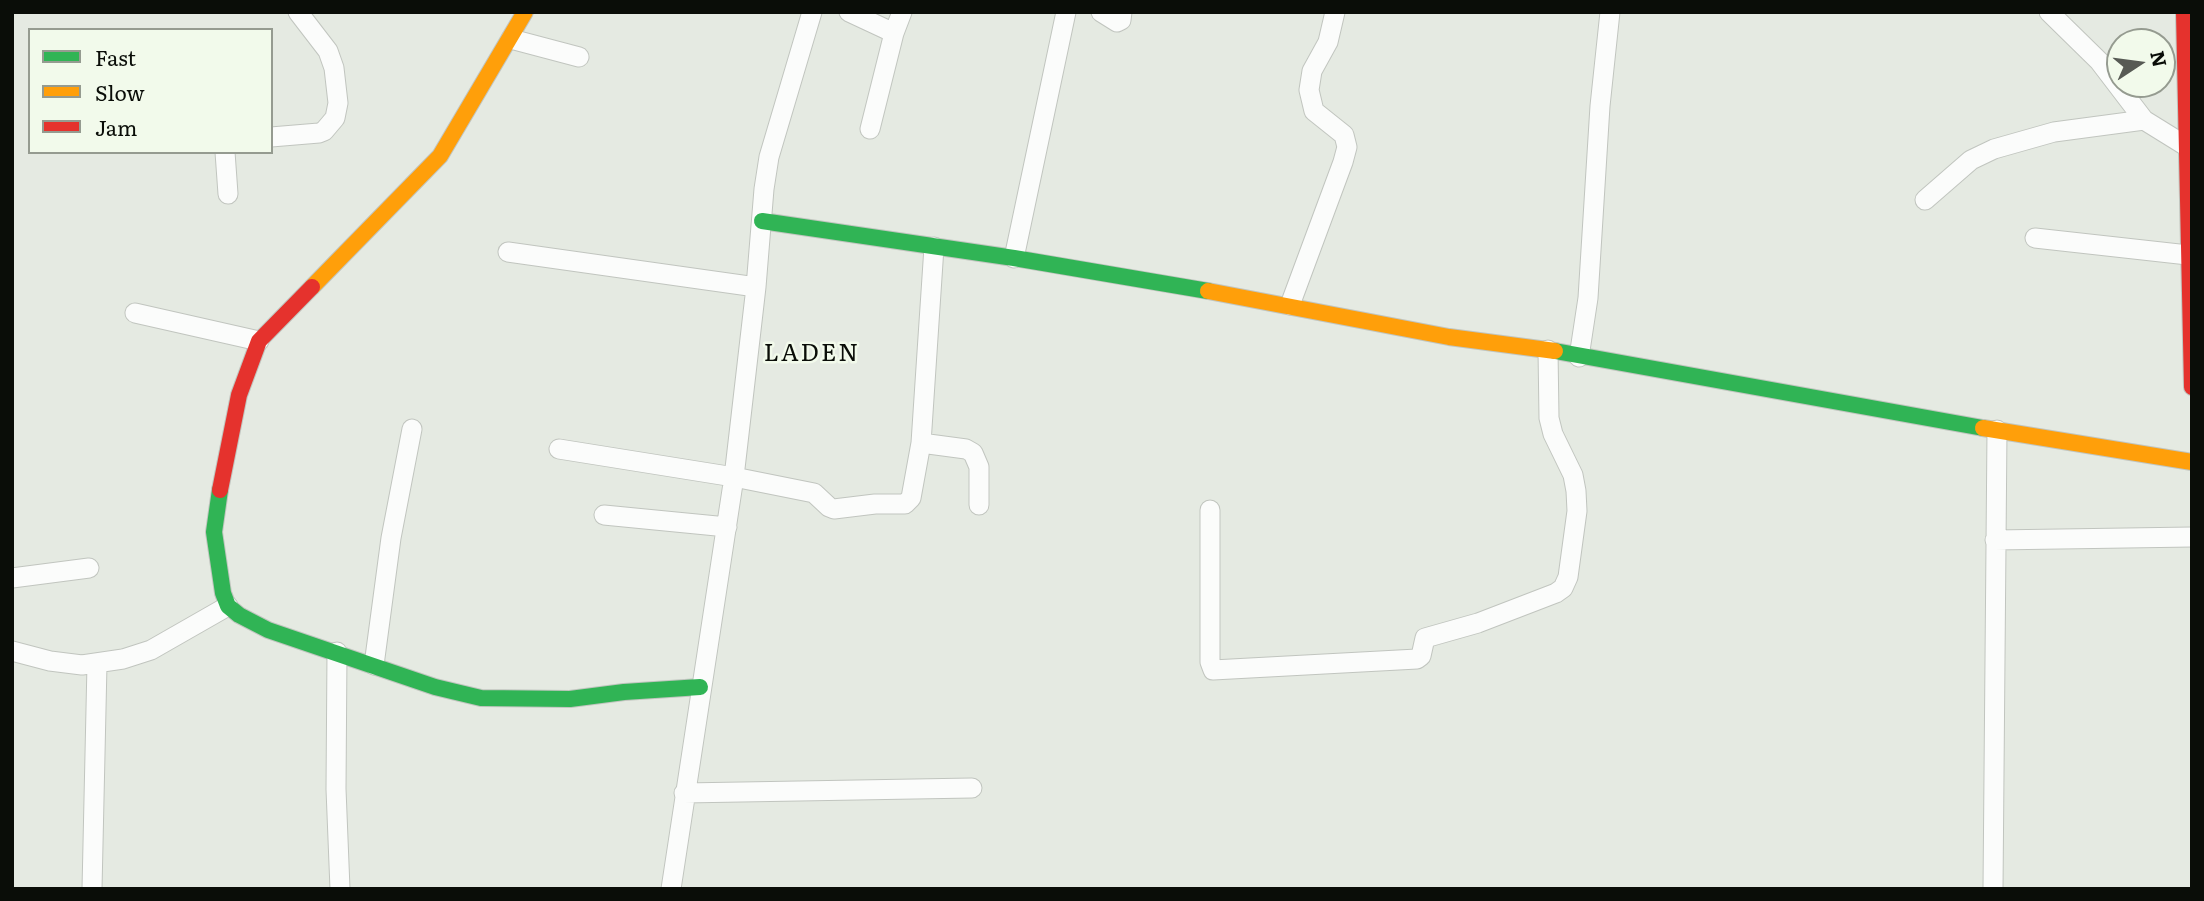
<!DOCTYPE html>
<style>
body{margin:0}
#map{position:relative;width:2204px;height:901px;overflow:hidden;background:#e5eae2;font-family:Literata,serif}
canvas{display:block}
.frame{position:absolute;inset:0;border:14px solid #0a0d08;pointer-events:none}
.legend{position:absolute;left:28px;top:28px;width:245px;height:126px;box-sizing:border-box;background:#f2faeb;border:2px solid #959b90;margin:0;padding:9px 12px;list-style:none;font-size:21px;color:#0a0d08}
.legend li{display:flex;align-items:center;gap:14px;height:35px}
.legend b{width:35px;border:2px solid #959b90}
.north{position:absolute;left:2106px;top:28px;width:70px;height:70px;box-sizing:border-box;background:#f2faeb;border:2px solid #959b90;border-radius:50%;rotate:77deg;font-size:19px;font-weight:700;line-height:28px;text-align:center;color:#0a0d08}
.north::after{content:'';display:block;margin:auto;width:24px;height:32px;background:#575a54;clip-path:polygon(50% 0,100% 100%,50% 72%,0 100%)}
</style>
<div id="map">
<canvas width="2204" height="901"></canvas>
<div class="frame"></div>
<ul class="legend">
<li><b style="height:9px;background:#30b455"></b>Fast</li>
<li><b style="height:9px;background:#ff9f0a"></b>Slow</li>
<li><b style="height:9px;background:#e5322d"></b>Jam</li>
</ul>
<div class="north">N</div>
</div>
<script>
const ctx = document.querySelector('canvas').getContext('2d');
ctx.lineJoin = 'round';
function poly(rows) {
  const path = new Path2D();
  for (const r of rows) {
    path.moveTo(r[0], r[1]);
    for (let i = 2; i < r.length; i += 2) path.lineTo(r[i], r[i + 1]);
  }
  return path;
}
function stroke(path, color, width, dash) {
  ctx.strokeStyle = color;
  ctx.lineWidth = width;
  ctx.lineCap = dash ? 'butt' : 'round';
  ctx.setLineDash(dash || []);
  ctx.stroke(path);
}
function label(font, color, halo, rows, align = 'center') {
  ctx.font = font + ' Literata,serif';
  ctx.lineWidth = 5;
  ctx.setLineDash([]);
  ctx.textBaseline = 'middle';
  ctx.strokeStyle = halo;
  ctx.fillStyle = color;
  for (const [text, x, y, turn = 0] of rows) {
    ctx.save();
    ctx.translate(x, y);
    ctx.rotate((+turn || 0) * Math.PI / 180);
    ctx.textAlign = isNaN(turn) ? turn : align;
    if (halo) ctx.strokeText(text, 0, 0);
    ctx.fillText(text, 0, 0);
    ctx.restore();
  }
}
const street = poly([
 [849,12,894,33],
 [1101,12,1117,22,1121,20,1122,12],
 [2049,12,2099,61,2144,120],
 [511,39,579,57],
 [870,129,894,33,902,12],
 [271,137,319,133,324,131,335,118,338,103,334,68,328,51,298,12],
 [225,152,228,194],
 [1925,200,1971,160,1994,149,2054,132,2144,120,2186,146],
 [2035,238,2188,255],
 [508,252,756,287],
 [1014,258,1066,12],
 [1290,305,1343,162,1347,147,1344,135,1314,111,1309,90,1312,71,1328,42,1335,12],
 [135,313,259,341],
 [1579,357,1588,298,1600,106,1610,12],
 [921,443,966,449,973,453,979,467,979,505],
 [559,449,734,477,814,493,829,507,834,509,875,504,905,504,911,498,921,443,934,247],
 [1210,510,1210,662,1213,670,1417,659,1421,656,1425,638,1478,623,1556,593,1563,588,1568,577,1577,511,1576,491,1573,475,1553,434,1549,418,1548,350],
 [604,515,727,527],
 [1995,540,2192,537],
 [12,578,89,568],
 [12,651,50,661,82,665,123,659,151,650,228,606],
 [337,652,336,789,340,889],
 [374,665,391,538,412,429],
 [684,793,972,788],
 [92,889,97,664],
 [671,889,734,477,756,287,764,189,769,157,812,12],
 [1993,889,1997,430]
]);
const fast = poly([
 [762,221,1014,258,1208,291],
 [1555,351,1983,428],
 [220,490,214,532,223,593,228,606,239,615,268,630,435,687,481,698,570,699,624,692,700,687]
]);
const slow = poly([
 [312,287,440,156,525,12],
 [1208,291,1449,337,1555,351],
 [1983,428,2192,462]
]);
const jam = poly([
 [2184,12,2192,387],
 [220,490,239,395,259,341,312,287]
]);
stroke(street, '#c1c5bf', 21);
stroke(fast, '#c1c5bf', 18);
stroke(slow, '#c1c5bf', 18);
stroke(jam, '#c1c5bf', 18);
stroke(street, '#fbfcfb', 19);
stroke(fast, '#30b455', 16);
stroke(slow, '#ff9f0a', 16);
stroke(jam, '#e5322d', 16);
ctx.letterSpacing = '2px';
label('24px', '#0a0d08', '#f2faeb', [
 ["LADEN",812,354]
]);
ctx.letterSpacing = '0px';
</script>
